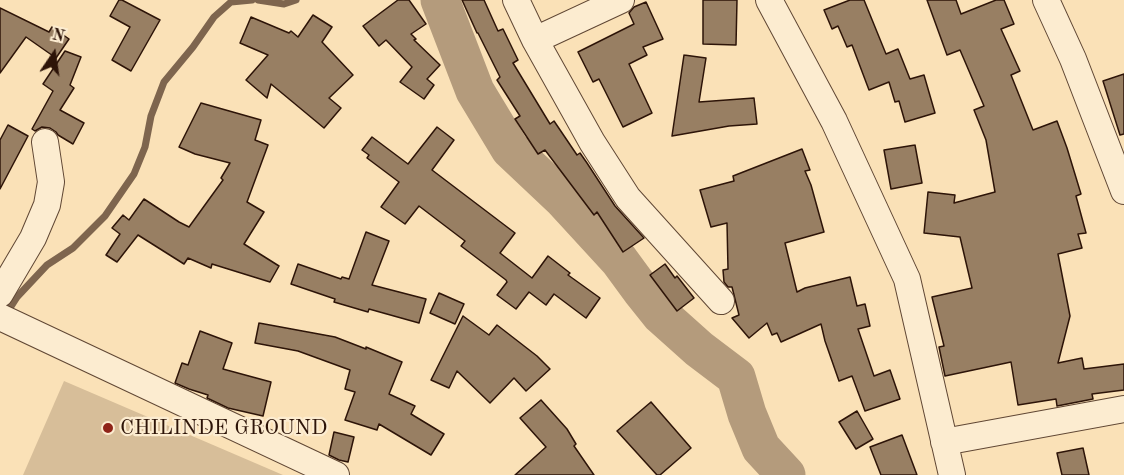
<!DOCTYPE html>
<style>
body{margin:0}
#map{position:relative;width:1124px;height:475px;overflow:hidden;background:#fae1b7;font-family:"Old Standard TT",serif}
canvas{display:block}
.north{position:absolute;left:24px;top:24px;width:60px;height:60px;-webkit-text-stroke:4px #fcecd0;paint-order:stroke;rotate:13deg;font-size:16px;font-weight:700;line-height:24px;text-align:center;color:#2d1408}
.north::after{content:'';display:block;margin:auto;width:21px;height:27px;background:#2d1408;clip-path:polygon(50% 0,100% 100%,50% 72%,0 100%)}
</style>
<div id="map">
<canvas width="1124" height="475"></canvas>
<div class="north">N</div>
</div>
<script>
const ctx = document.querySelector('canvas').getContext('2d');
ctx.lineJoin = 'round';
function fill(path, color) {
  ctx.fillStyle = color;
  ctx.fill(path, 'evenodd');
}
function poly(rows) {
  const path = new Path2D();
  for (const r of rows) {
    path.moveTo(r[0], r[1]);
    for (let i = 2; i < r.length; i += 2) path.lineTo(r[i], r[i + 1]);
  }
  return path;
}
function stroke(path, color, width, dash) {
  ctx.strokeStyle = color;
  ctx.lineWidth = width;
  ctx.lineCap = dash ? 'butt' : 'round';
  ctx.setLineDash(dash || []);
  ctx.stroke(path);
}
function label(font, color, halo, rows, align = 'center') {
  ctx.font = font + ' "Old Standard TT",serif';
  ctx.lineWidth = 4.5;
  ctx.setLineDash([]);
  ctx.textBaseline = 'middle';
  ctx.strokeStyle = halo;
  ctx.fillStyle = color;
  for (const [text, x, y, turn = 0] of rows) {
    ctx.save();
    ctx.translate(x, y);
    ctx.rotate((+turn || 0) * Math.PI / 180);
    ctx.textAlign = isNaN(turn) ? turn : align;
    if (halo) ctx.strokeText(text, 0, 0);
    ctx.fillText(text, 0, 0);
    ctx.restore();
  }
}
fill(poly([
 [64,381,283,475,23,475]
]), '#d7be99');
stroke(poly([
 [258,0,284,4,296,0],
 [6,314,17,297,47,265,73,248,105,216,134,174,145,147,151,116,164,82,193,47,214,17,231,2,252,0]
]), '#7e654e', 7);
stroke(poly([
 [440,0,475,91,510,149,563,199,619,260,641,290,661,315,699,349,736,377,747,414,761,448,786,475]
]), '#b49b7c', 39);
const building = poly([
 [119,0,122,0,160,20,131,71,112,60,130,27,110,16,119,0],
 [398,0,409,0,426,24,411,34,416,39,414,40,440,65,427,79,434,85,424,99,400,82,412,67,386,40,379,46,363,26,398,0],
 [462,0,484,0,498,31,503,29,518,60,513,63,550,124,554,121,577,155,580,153,587,163,615,206,644,238,623,252,597,212,594,215,545,150,538,154,515,119,520,116,497,80,500,77,478,33,477,33,462,0],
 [703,0,737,0,736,45,703,44,703,0],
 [850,0,864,0,886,54,898,49,910,79,924,75,935,113,905,122,899,101,895,102,889,82,869,90,852,45,847,47,838,26,832,29,824,10,850,0],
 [927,0,956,0,961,14,996,0,1004,0,1014,24,1001,29,1020,71,1011,75,1033,130,1057,121,1067,148,1081,194,1076,196,1086,233,1078,234,1082,248,1058,254,1070,316,1058,363,1082,358,1084,369,1124,364,1124,390,1092,394,1093,399,1057,406,1056,399,1018,405,1011,362,945,376,939,347,944,346,932,297,972,288,960,237,924,233,928,192,955,195,954,203,995,192,986,140,974,110,984,106,960,50,947,55,927,0],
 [646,2,663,39,643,47,647,55,629,64,652,113,623,127,599,79,593,82,578,52,634,24,629,13,634,7,646,2],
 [0,8,49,32,52,27,69,39,56,58,26,37,0,73,0,8],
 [313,15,332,27,322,42,353,75,329,98,341,108,324,128,271,84,267,98,246,80,268,55,240,43,251,17,289,33,291,31,298,37,313,15],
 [65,51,81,57,70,85,74,88,60,110,84,123,73,144,58,135,56,132,50,128,42,127,35,131,32,129,53,91,43,84,65,51],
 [684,55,706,58,699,102,754,98,757,124,729,126,672,136,684,55],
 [1124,74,1124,134,1120,135,1103,81,1124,74],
 [201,103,261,120,255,140,268,145,247,202,264,212,244,244,279,266,270,282,212,264,211,268,188,258,184,264,138,235,117,262,106,255,120,234,112,228,123,215,129,220,144,199,179,222,189,227,223,180,221,178,230,163,195,154,179,147,201,103],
 [8,125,28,136,0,189,0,140,8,125],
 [437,127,454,140,432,170,515,233,500,253,532,278,548,256,570,273,568,275,600,298,586,318,554,294,546,305,529,292,516,309,497,295,507,282,506,280,461,246,465,241,419,206,405,224,381,207,399,182,367,158,369,155,362,150,372,137,408,164,437,127],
 [915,145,922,183,891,189,884,150,915,145],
 [802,149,810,170,805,171,811,185,824,232,785,243,797,292,805,288,850,277,857,306,865,304,870,326,858,329,874,376,890,370,900,399,865,411,852,376,839,381,825,341,821,324,781,342,777,333,772,335,767,323,749,338,732,318,739,315,732,287,728,287,724,282,723,270,728,269,727,223,711,227,700,190,734,181,733,176,802,149],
 [366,232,389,241,372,285,426,299,419,323,369,309,368,312,334,302,335,299,291,284,298,264,341,279,342,277,349,279,366,232],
 [665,264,675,278,677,276,694,298,677,311,650,275,665,264],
 [439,293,464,304,455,324,430,313,439,293],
 [463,316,489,335,497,325,537,356,550,369,526,391,514,378,490,403,457,371,449,388,431,380,463,316],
 [259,323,335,337,366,349,366,347,402,362,389,394,415,406,411,414,444,434,431,455,379,424,377,430,345,420,355,392,345,389,350,370,298,351,255,343,259,323],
 [200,331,232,343,223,369,271,382,263,416,228,408,207,398,208,395,189,389,175,383,182,363,188,365,200,331],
 [541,400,567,429,576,444,574,446,594,475,515,475,546,447,520,418,541,400],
 [651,402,691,448,660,475,657,475,617,431,651,402],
 [857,411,873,439,856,449,839,422,857,411],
 [334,432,354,437,348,462,339,460,329,455,334,432],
 [902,435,917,475,881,475,870,447,902,435],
 [1083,448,1089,475,1062,475,1057,453,1083,448]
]);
fill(building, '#987f63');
stroke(building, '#2d1408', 1.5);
const street = poly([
 [516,0,535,40,592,142,628,198,721,301],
 [769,0,834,121,907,279,952,475],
 [1046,0,1073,59,1124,191],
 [535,40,621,0],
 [0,294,33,238,47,205,51,182,45,142],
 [0,317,336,475],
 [944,442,1124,409]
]);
stroke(street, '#604734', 28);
stroke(street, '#fcecd0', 26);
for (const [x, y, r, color] of [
 [108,428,6,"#8f2418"]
]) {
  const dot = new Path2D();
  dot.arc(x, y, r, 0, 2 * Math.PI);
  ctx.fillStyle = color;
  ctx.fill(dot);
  stroke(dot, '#fcecd0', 2);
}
label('21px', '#2d1408', '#fcecd0', [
 ["CHILINDE GROUND",120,428]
], 'left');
</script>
